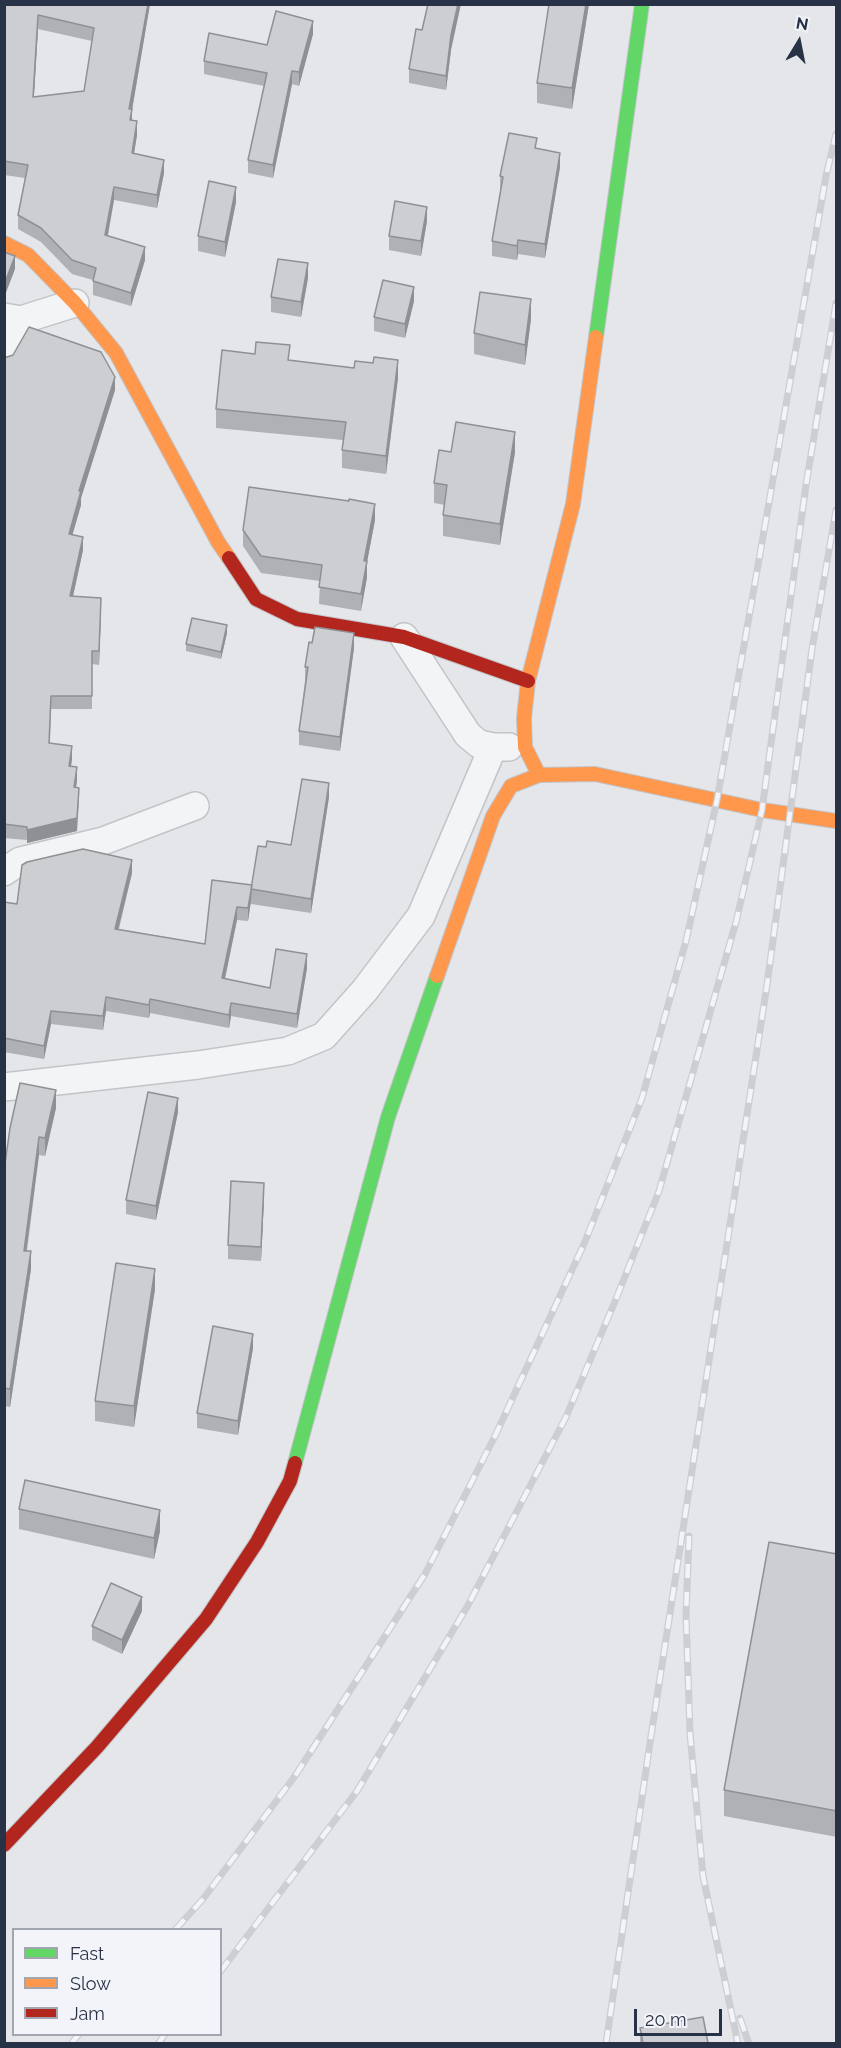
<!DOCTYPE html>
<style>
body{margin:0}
#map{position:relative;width:841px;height:2048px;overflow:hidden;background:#e4e6ea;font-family:Raleway,sans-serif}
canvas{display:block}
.frame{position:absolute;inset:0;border:6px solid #283246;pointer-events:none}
.legend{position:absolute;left:12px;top:1928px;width:210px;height:108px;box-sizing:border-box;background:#f2f4f9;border:2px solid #a1a6b1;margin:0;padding:8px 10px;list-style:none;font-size:18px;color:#283246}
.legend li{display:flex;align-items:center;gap:12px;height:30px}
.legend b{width:30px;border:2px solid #a1a6b1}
.north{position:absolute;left:769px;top:12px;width:60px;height:60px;-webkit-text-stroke:4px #f2f4f9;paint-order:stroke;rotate:10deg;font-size:16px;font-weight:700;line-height:24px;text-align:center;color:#283246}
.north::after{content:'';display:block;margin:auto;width:21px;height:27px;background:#283246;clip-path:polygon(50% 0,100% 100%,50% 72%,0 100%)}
.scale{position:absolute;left:634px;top:2009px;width:88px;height:27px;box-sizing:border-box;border:3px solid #283246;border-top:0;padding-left:8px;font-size:18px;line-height:21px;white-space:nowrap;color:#283246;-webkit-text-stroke:4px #f2f4f9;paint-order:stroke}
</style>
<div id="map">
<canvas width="841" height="2048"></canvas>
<div class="frame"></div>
<ul class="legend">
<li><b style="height:8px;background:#63d668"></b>Fast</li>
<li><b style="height:8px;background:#ff974d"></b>Slow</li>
<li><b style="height:8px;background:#b3261e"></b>Jam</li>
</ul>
<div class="north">N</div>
<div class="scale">20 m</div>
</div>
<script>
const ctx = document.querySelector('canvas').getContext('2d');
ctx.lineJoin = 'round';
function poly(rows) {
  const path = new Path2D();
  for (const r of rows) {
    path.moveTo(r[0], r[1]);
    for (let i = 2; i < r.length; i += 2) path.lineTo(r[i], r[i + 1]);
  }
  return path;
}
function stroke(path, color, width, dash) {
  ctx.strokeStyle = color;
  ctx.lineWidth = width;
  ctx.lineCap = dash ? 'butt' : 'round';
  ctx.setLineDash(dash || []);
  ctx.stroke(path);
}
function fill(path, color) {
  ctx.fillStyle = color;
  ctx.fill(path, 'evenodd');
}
const street = poly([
 [4,317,21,320,75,303],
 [4,356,21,320],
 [404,637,468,735,479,744,493,747,509,747],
 [4,872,20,861,103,841,195,806],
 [4,1087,198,1065,288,1051,324,1036,365,990,421,916,493,747]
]);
const fast = poly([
 [596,337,642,4],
 [295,1463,388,1117,437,976]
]);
const slow = poly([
 [4,243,28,255,75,303,116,353,218,542,229,558],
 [539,775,525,747,524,718,528,681,573,504,596,337],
 [437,976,493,816,511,786,539,775,595,774,762,810,836,821]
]);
const jam = poly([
 [229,558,256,599,297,619,404,637,528,681],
 [4,1845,97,1747,206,1619,257,1542,290,1481,295,1463]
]);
stroke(street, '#c2c4c8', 30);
stroke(fast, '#c2c4c8', 16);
stroke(slow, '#c2c4c8', 16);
stroke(jam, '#c2c4c8', 16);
stroke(street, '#f3f4f6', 27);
stroke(fast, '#63d668', 14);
stroke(slow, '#ff974d', 14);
stroke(jam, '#b3261e', 14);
const rail = poly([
 [689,1536,686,1615,690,1733,703,1876,738,2044],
 [175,1930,203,1899,295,1776,425,1574,495,1436,584,1244,642,1098,686,941,717,800,826,176,836,134],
 [220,1972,357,1791,467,1607,566,1417,616,1299,659,1191,736,922,762,810,806,485,836,303],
 [740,2018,749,2044],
 [71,2044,79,2034],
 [158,2044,165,2034],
 [606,2044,651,1736,767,985,812,649,836,510]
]);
stroke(rail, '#ccced1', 7);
stroke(rail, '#f2f4f9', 4.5, [14]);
fill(poly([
 [4,4,150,4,132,110,132,120,137,135,134,153,164,173,157,208,114,200,108,236,145,260,131,306,93,295,93,280,72,274,41,242,18,229,18,215,25,178,4,175],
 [38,29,92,41,84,91,34,97],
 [549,4,589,4,572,109,537,103,537,83],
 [313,34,299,86,292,84,273,178,248,173,248,160,264,86,204,74,204,61],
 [451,50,446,90,409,83,409,69],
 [537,148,560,167,545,258,518,254,517,260,492,256,492,241,501,191,500,191,500,176],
 [236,202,225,257,198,251,198,236],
 [427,221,421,256,389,250,389,236],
 [308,278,301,317,271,312,271,297],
 [414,301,405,338,374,331,374,317],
 [531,319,525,365,474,354,474,333],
 [4,358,115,390,81,498,81,505,72,535,83,550,73,596,101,611,99,665,92,664,92,709,51,709,50,743,72,759,71,766,77,780,76,788,79,801,77,831,27,843,27,840,4,838],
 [290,361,398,378,386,474,342,468,342,450,343,440,216,428,216,409],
 [515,452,500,545,443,536,443,515,445,505,434,503,434,483],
 [375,520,367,562,367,577,361,611,319,604,320,581,261,573,243,546,243,530],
 [227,633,221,659,186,651,186,644],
 [354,648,340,751,299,745,299,731,305,681,305,667],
 [329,797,311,913,251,904,251,901,248,921,237,920,225,979,270,988,307,968,297,1028,231,1016,229,1028,150,1013,149,1018,106,1011,103,1030,51,1024,44,1059,4,1052,4,902,17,904,132,873,119,929,205,944,252,885,266,847,291,845],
 [56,1108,45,1156,39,1155,27,1251,31,1269,10,1407,4,1406,4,1171],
 [178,1112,156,1220,126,1214,126,1200],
 [264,1198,261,1261,228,1259,228,1245],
 [155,1289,134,1427,95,1421,95,1401],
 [253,1348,238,1435,197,1428,197,1413],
 [19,1509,160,1531,154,1559,19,1529],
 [837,1554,837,1837,724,1816,724,1790],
 [142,1611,122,1654,92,1640,92,1626],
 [640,2028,708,2043,640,2043]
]), '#afb1b5');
fill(poly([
 [148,4,150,4,132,110,132,123,130,133,129,109],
 [458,4,461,4,451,50,446,90,446,76,451,35],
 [586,4,589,4,572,109,572,88],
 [38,15,38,29,33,110,33,97],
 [313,21,313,34,299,86,299,72],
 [292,71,292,84,273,178,273,165],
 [137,121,137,135,132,166,132,153],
 [560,153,560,167,545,258,545,244],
 [164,160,164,173,157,208,157,195],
 [114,187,114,200,105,249,105,235],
 [236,187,236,202,225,257,225,242],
 [427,207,427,221,421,256,421,241],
 [518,240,518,254,517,260,517,246],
 [145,247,145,260,131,306,131,293],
 [15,256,15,269,4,298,4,285],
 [308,263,308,278,301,317,301,302],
 [414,287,414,301,405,338,405,324],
 [531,299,531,319,525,365,525,345],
 [398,360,398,378,386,474,386,456],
 [115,377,115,390,81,498,81,505,69,547,69,534,79,491],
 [515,432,515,452,500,545,500,524],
 [375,504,375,520,367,562,367,577,361,611,364,561],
 [83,537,83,550,70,610,70,596],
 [101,598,101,611,99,665,99,651],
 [227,625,227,633,221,659,221,652],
 [354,633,354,648,340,751,340,737],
 [72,746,72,759,69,779,69,766],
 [77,767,77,780,74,801,74,787],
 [329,783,329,797,311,913,311,899],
 [79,788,77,831,27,843,27,830],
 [132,860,132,873,115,942,115,929],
 [252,885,251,901,248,921,248,908],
 [237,907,237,920,222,992,222,978],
 [307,954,307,968,297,1028,297,1014],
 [106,997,106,1011,103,1030,103,1016],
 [150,999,150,1013,149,1018,149,1005],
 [231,1003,231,1016,229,1028,229,1015],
 [51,1011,51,1024,44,1059,44,1046],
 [56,1090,56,1108,45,1156,45,1138],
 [178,1098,178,1112,156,1220,156,1206],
 [39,1137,39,1155,24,1268,24,1251],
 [264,1183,264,1198,261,1261,261,1247],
 [31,1251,31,1269,10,1407,10,1389],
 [155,1269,155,1289,134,1427,134,1406],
 [253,1334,253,1348,238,1435,238,1421],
 [160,1510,160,1531,154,1559,154,1538],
 [142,1597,142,1611,122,1654,122,1640]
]), '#8f9093');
const building = poly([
 [4,4,148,4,129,109,132,109,130,120,137,121,132,153,164,160,157,195,114,187,105,235,145,247,131,293,93,281,96,268,72,260,41,228,18,215,28,165,4,161,4,4],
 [38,15,94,28,84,91,33,97,38,15],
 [428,4,458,4,451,35,446,76,409,69,416,29,422,30,428,4],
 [549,4,586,4,572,88,537,83,549,4],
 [276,11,313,21,299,72,292,71,273,165,248,160,267,73,204,61,209,33,267,45,276,11],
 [509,133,537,138,535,148,560,153,545,244,518,240,517,246,492,241,503,177,500,176,509,133],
 [209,181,236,187,225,242,198,236,209,181],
 [395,201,427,207,421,241,389,236,395,201],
 [4,252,15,256,4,285,4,252],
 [278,259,308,263,301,302,271,297,278,259],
 [383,280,414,287,405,324,374,317,383,280],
 [480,292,531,299,525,345,474,333,480,292],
 [29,327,101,352,115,377,79,491,81,491,69,534,83,537,70,596,101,598,99,651,92,651,92,696,51,696,49,743,72,746,69,766,77,767,74,787,79,788,77,818,27,830,27,827,4,824,4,358,13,355,29,327],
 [256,342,290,345,288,360,354,368,355,361,373,363,374,357,398,360,386,456,342,450,346,422,216,409,222,350,255,354,256,342],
 [456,422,515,432,500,524,443,515,447,485,434,483,439,450,451,452,456,422],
 [249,487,349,501,349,499,375,504,364,561,367,561,361,594,319,587,322,565,261,556,243,530,249,487],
 [192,618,227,625,221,652,186,644,192,618],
 [315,627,354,633,340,737,299,731,308,667,305,667,309,642,312,643,315,627],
 [302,779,329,783,311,899,251,889,258,846,266,847,267,841,291,845,302,779],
 [83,849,132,860,115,929,205,944,212,880,252,885,248,908,237,907,222,978,270,988,276,949,307,954,297,1014,231,1003,229,1015,150,999,149,1005,106,997,103,1016,51,1011,44,1046,4,1038,4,902,17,904,22,865,27,862,83,849],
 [20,1083,56,1090,45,1138,39,1137,24,1251,31,1251,10,1389,4,1388,4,1171,10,1128,20,1083],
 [148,1092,178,1098,156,1206,126,1200,148,1092],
 [231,1181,264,1183,261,1247,228,1245,231,1181],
 [116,1263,155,1269,134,1406,95,1401,116,1263],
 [213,1326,253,1334,238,1421,197,1413,213,1326],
 [25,1480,160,1510,154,1538,19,1509,25,1480],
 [769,1542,837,1554,837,1811,724,1790,769,1542],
 [111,1583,142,1597,122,1640,92,1626,111,1583],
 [703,2017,708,2043,643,2043,640,2028,703,2017]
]);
fill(building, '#ccced2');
stroke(building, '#8f9093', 1.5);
</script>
